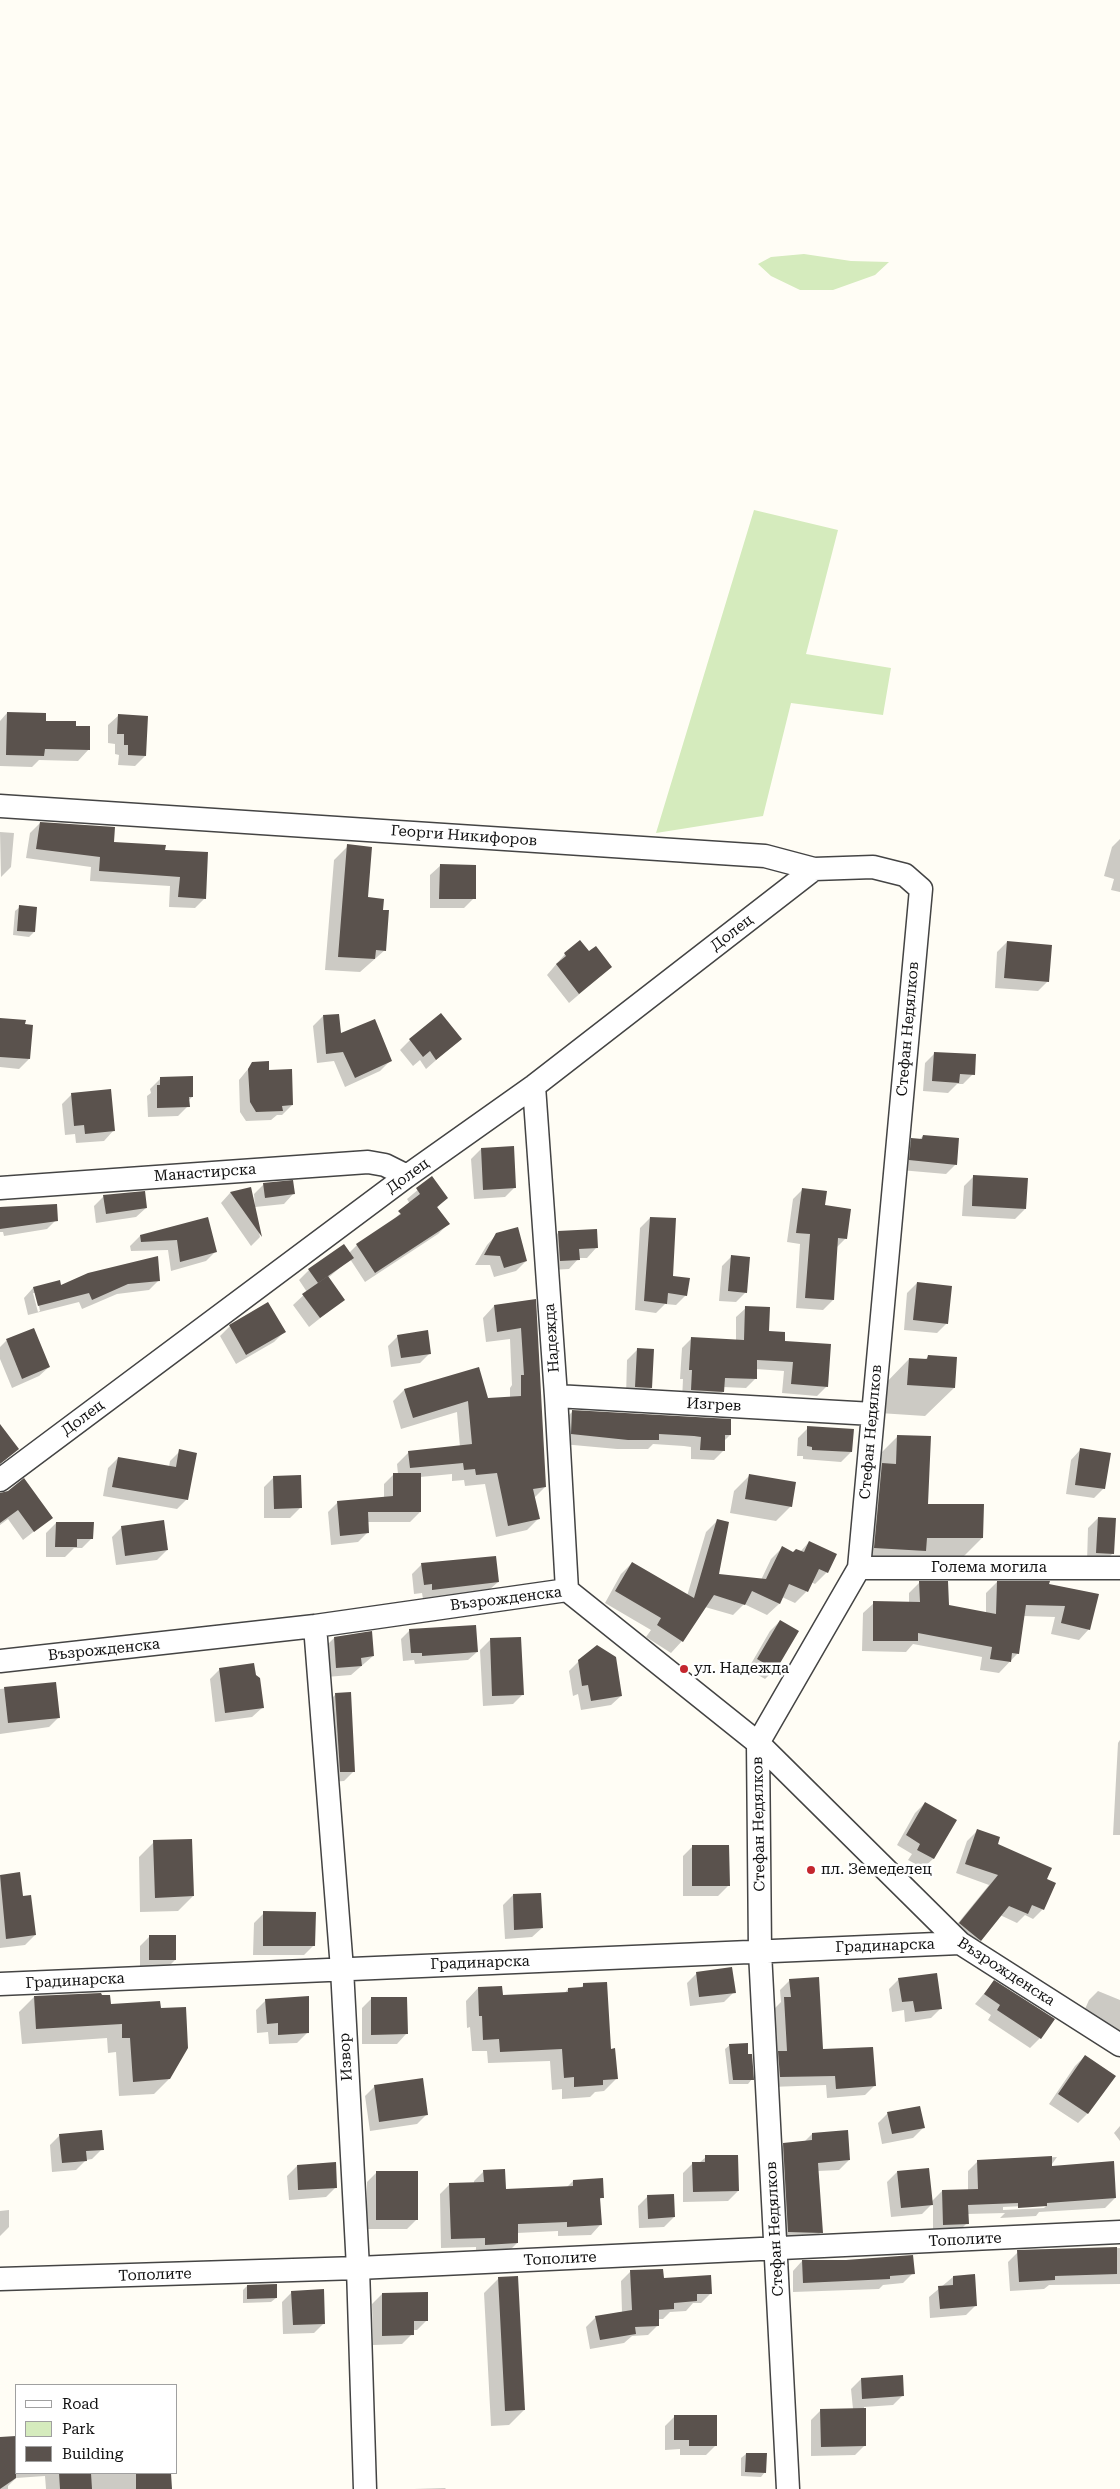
<!DOCTYPE html>
<meta charset="utf-8">
<style>
body{margin:0}
#map{position:relative;width:1120px;height:2489px;overflow:hidden;background:#fffdf5;font-family:"Roboto Serif",serif}
canvas{display:block}
.legend{position:absolute;left:15px;top:2384px;width:162px;height:90px;box-sizing:border-box;background:#fff;border:1px solid #a0a0a0;margin:0;padding:6px 9px;list-style:none;font-size:15px;color:#111}
.legend li{display:flex;align-items:center;gap:10px;height:25px}
.legend b{width:25px;border:1px solid #a0a0a0}
</style>
<div id="map">
<canvas width="1120" height="2489"></canvas>
<ul class="legend">
<li><b style="height:6px;background:#fff"></b>Road</li>
<li><b style="height:14px;background:#d5ebbd"></b>Park</li>
<li><b style="height:14px;background:#5a524d"></b>Building</li>
</ul>
</div>
<script>
const ctx = document.querySelector('canvas').getContext('2d');
ctx.lineJoin = 'round';
function fill(path, color) {
  ctx.fillStyle = color;
  ctx.fill(path, 'evenodd');
}
function poly(rows) {
  const path = new Path2D();
  for (const r of rows) {
    path.moveTo(r[0], r[1]);
    for (let i = 2; i < r.length; i += 2) path.lineTo(r[i], r[i + 1]);
  }
  return path;
}
function stroke(path, color, width, dash) {
  ctx.strokeStyle = color;
  ctx.lineWidth = width;
  ctx.lineCap = dash ? 'butt' : 'round';
  ctx.setLineDash(dash || []);
  ctx.stroke(path);
}
function label(font, color, halo, rows, align = 'center') {
  ctx.font = font + ' "Roboto Serif",serif';
  ctx.lineWidth = 5;
  ctx.setLineDash([]);
  ctx.textBaseline = 'middle';
  ctx.strokeStyle = halo;
  ctx.fillStyle = color;
  for (const [text, x, y, turn = 0] of rows) {
    ctx.save();
    ctx.translate(x, y);
    ctx.rotate((+turn || 0) * Math.PI / 180);
    ctx.textAlign = isNaN(turn) ? turn : align;
    if (halo) ctx.strokeText(text, 0, 0);
    ctx.fillText(text, 0, 0);
    ctx.restore();
  }
}
fill(poly([
 [804,254,851,261,889,262,875,275,833,290,800,290,771,276,758,264,771,257],
 [754,510,838,530,806,654,891,668,883,715,791,703,763,816,656,833]
]), '#d5ebbd');
fill(poly([
 [7,713,44,722,89,749,78,761,39,760,32,767,0,766,0,721],
 [118,716,145,756,135,766,118,765,119,755,115,754,115,744,108,743,108,725],
 [40,823,113,843,164,851,205,898,195,908,169,907,170,886,90,881,91,867,26,858,30,833],
 [0,832,14,833,11,867,1,877],
 [1120,839,1120,892,1111,890,1114,879,1104,876,1112,847],
 [348,846,385,950,360,972,325,970,334,860],
 [440,866,474,898,464,908,430,908,430,875],
 [20,907,34,932,29,937,13,935,15,911],
 [1007,942,1048,981,1038,991,995,988,997,952],
 [565,954,611,967,569,1003,547,975],
 [323,1016,340,1034,390,1061,380,1071,345,1087,334,1061,317,1063,313,1026],
 [0,1019,29,1059,19,1069,0,1067],
 [460,1039,426,1069,420,1060,413,1066,400,1050,410,1040],
 [935,1053,973,1074,963,1084,957,1084,948,1093,923,1091,925,1063],
 [253,1063,268,1071,292,1105,282,1115,277,1115,271,1120,246,1121,240,1112,239,1080],
 [160,1079,192,1097,188,1101,188,1106,178,1116,148,1117,147,1096,151,1093,150,1089],
 [72,1094,113,1131,104,1141,76,1143,75,1134,65,1135,62,1104],
 [923,1136,956,1164,946,1174,900,1170,902,1150,912,1140,919,1140],
 [481,1149,515,1187,505,1197,474,1199,471,1159],
 [974,1176,1025,1209,1015,1219,962,1216,964,1186],
 [432,1178,446,1198,437,1208,448,1224,438,1234,365,1282,350,1259,328,1278,343,1300,309,1327,293,1305,307,1292,299,1280,309,1270,349,1253,357,1245,390,1223,410,1204,407,1199],
 [264,1184,293,1194,284,1204,255,1207,254,1194],
 [250,1189,260,1237,251,1246,221,1203,230,1193],
 [803,1189,823,1206,846,1238,836,1248,833,1300,823,1310,796,1308,800,1244,787,1242,793,1199],
 [104,1196,146,1208,136,1217,96,1223,94,1206],
 [0,1209,56,1220,47,1229,4,1236,3,1232,0,1232],
 [207,1218,216,1251,206,1261,171,1271,168,1250,131,1251,130,1246,140,1236],
 [650,1218,671,1277,686,1295,676,1305,665,1304,656,1313,635,1310,640,1228],
 [559,1232,596,1248,587,1258,579,1258,569,1269,550,1270,549,1242],
 [497,1234,526,1261,516,1271,494,1277,490,1265,475,1265,487,1245],
 [732,1256,746,1292,736,1302,719,1301,722,1266],
 [159,1280,149,1290,117,1294,82,1309,79,1302,28,1315,24,1298,33,1288],
 [33,1293,36,1293,40,1311,38,1312],
 [917,1283,947,1323,937,1333,904,1330,907,1293],
 [535,1300,545,1487,534,1498,538,1519,527,1530,496,1537,485,1484,465,1486,464,1480,452,1481,452,1474,420,1477,420,1512,410,1522,367,1522,368,1532,358,1542,331,1545,328,1512,338,1502,384,1498,384,1484,394,1474,398,1474,397,1464,409,1452,460,1447,457,1412,401,1429,393,1401,404,1390,487,1400,510,1398,510,1388,512,1385,510,1339,486,1342,483,1318,494,1306],
 [268,1304,284,1332,274,1342,236,1364,220,1336,230,1326],
 [746,1308,767,1333,783,1342,827,1386,817,1396,782,1393,784,1371,756,1369,756,1378,746,1388,723,1387,723,1392,714,1401,682,1400,683,1379,680,1379,682,1348,691,1339,736,1341,736,1317],
 [33,1329,49,1367,39,1376,12,1388,0,1359,0,1347,6,1341],
 [398,1336,430,1353,420,1363,391,1367,388,1346],
 [637,1350,651,1388,641,1398,626,1397,627,1360],
 [928,1357,954,1388,925,1416,879,1413,881,1388,909,1359,924,1360],
 [573,1411,730,1435,724,1441,724,1450,714,1460,691,1459,691,1447,684,1446,653,1444,648,1449,617,1449,562,1444,563,1421],
 [808,1428,851,1452,841,1462,803,1459,803,1456,797,1456,798,1438],
 [898,1436,927,1505,982,1538,956,1564,849,1574,872,1462],
 [1080,1450,1104,1488,1094,1498,1066,1494,1071,1460],
 [180,1451,187,1499,177,1509,103,1496,108,1468,118,1458,169,1467,170,1461],
 [749,1476,791,1506,776,1521,730,1513,734,1491],
 [274,1477,300,1508,290,1518,264,1518,264,1487],
 [24,1480,51,1518,23,1540,8,1519,0,1525,0,1497],
 [1098,1518,1113,1553,1103,1563,1087,1562,1088,1528],
 [717,1521,717,1575,761,1580,771,1559,782,1548,793,1553,800,1552,809,1542,827,1572,815,1584,811,1582,806,1592,795,1603,782,1597,779,1604,767,1615,744,1604,733,1615,705,1607,682,1641,671,1653,646,1637,651,1630,605,1603,621,1574,632,1563,687,1596,706,1532],
 [56,1523,92,1538,82,1548,74,1548,65,1557,46,1557,46,1533],
 [122,1527,167,1550,157,1560,116,1565,112,1537],
 [422,1564,498,1582,488,1591,423,1599,422,1593,414,1594,412,1574],
 [920,1582,947,1606,986,1613,986,1593,997,1582,1048,1585,1089,1629,1079,1640,1051,1634,1055,1617,1023,1616,1018,1653,999,1673,980,1670,982,1657,913,1644,906,1652,862,1651,863,1613,874,1603,909,1603,909,1593],
 [780,1621,775,1669,765,1679,748,1669,770,1631],
 [410,1630,477,1652,468,1660,415,1664,414,1660,403,1661,401,1639],
 [334,1638,373,1656,351,1675,326,1677,324,1648],
 [490,1640,523,1694,513,1704,483,1706,480,1650],
 [579,1661,621,1696,611,1705,581,1710,578,1694,573,1696,569,1671],
 [220,1669,262,1708,252,1717,215,1722,210,1679],
 [55,1683,59,1717,49,1727,0,1734,0,1689],
 [336,1694,354,1771,344,1781,330,1782,326,1704],
 [1120,1740,1120,1835,1113,1835,1118,1743],
 [925,1803,955,1820,933,1859,923,1868,908,1860,912,1854,897,1845,915,1813],
 [977,1831,1045,1880,1043,1909,1033,1919,1025,1915,1017,1923,1000,1915,971,1950,950,1933,989,1885,956,1873,967,1841],
 [154,1842,193,1896,178,1911,140,1912,139,1857],
 [693,1846,728,1886,718,1896,683,1896,683,1856],
 [19,1873,22,1897,35,1935,25,1945,0,1948,0,1876],
 [513,1895,542,1928,532,1937,505,1939,503,1905],
 [264,1913,314,1945,304,1955,253,1955,254,1923],
 [150,1936,175,1960,165,1970,140,1970,140,1946],
 [697,1973,734,1992,724,2002,690,2006,687,1983],
 [899,1979,941,2008,931,2018,905,2022,904,2010,892,2012,889,1989],
 [790,1980,821,2050,875,2085,865,2095,827,2098,826,2085,770,2087,769,2063,777,2054,775,2008,781,2002,780,1990],
 [994,1982,1040,2038,1030,2048,988,2020,991,2015,975,2004],
 [584,1985,610,2050,616,2079,604,2091,595,2092,590,2097,562,2099,562,2089,552,2090,550,2061,488,2063,487,2051,472,2051,470,2027,467,2028,466,2001,478,1988,501,1996,564,1994,568,1989,580,1988],
 [1098,1991,1120,2000,1120,2033,1081,2018,1089,2000],
 [34,1997,110,2005,169,2079,154,2094,119,2096,116,2052,108,2053,107,2038,22,2044,19,2012],
 [372,1998,406,2034,397,2044,362,2044,362,2008],
 [266,2000,307,2033,297,2043,269,2044,268,2032,257,2033,256,2010],
 [730,2045,747,2055,752,2079,748,2084,729,2084,725,2049],
 [1085,2056,1114,2076,1087,2114,1078,2123,1049,2104,1075,2066],
 [375,2086,427,2114,417,2124,370,2131,365,2096],
 [888,2113,923,2128,913,2138,882,2144,878,2123],
 [1120,2126,1120,2141,1114,2133],
 [812,2134,849,2160,839,2170,818,2171,821,2232,812,2242,778,2242,774,2154,784,2144,804,2142],
 [60,2135,102,2149,92,2159,86,2160,76,2170,52,2172,50,2145],
 [706,2157,738,2191,728,2201,683,2202,683,2173,693,2163,699,2163],
 [1057,2157,1034,2189,1115,2198,1105,2208,1039,2212,1036,2216,1000,2218,1005,2213,967,2214,967,2223,957,2233,933,2234,933,2203,922,2214,891,2217,887,2182,897,2172,931,2202,942,2191,968,2190,968,2171,978,2161],
 [1047,2205,1044,2208,1003,2210,1003,2207],
 [297,2166,336,2187,326,2197,289,2200,287,2176],
 [484,2171,504,2190,567,2187,573,2181,603,2197,599,2200,600,2225,591,2235,558,2236,558,2231,517,2233,517,2243,507,2253,476,2254,476,2247,441,2248,440,2194,449,2185,474,2184,474,2181],
 [377,2172,417,2219,407,2229,367,2229,367,2182],
 [648,2196,674,2217,664,2227,639,2228,638,2206],
 [9,2210,9,2227,0,2236,0,2211],
 [1120,2248,1120,2284,1049,2285,1044,2289,1010,2291,1008,2262,1018,2252],
 [802,2261,913,2273,903,2283,883,2285,879,2289,793,2292,793,2271],
 [631,2271,711,2293,701,2303,693,2303,686,2311,670,2312,663,2319,658,2319,658,2325,648,2335,632,2336,624,2343,590,2349,586,2327,596,2317,622,2312,621,2281],
 [953,2277,976,2305,966,2315,930,2318,929,2297],
 [499,2278,524,2410,509,2425,491,2426,484,2293],
 [247,2286,276,2298,271,2302,243,2303,243,2290],
 [292,2292,324,2323,314,2333,283,2334,282,2302],
 [382,2294,427,2320,417,2330,412,2330,412,2334,402,2344,373,2345,372,2304],
 [861,2379,903,2395,893,2405,864,2407,865,2445,855,2455,811,2456,811,2420,821,2410,853,2409,851,2389],
 [675,2416,716,2445,706,2455,680,2455,680,2449,665,2450,665,2426],
 [16,2437,16,2473,170,2473,170,2489,46,2489,45,2476,16,2478,8,2486,8,2489,0,2489,0,2438],
 [746,2454,765,2472,761,2477,741,2476,741,2458],
 [445,2488,446,2489,414,2489]
]), '#0003');
fill(poly([
 [7,712,46,713,46,721,76,721,76,726,90,726,90,750,45,749,44,756,6,755],
 [118,714,148,716,146,756,128,755,128,745,124,745,124,734,117,734],
 [40,822,115,827,114,842,166,845,165,850,208,852,206,899,178,897,180,877,99,871,100,857,36,849],
 [347,844,372,847,368,897,384,899,383,910,389,910,386,951,376,950,375,959,338,957],
 [440,864,476,865,476,899,439,899],
 [19,905,37,907,35,932,17,931],
 [580,940,589,951,596,946,612,967,579,994,556,964,566,956,564,953],
 [1007,941,1052,945,1049,982,1004,978],
 [441,1013,462,1039,436,1060,430,1051,423,1057,409,1039],
 [339,1014,341,1033,375,1019,392,1061,355,1078,343,1052,326,1054,323,1015],
 [0,1018,26,1020,25,1024,33,1025,30,1059,0,1057],
 [934,1052,976,1054,975,1075,960,1074,959,1083,932,1081],
 [269,1061,269,1070,292,1069,293,1105,282,1106,283,1111,256,1112,250,1102,248,1069,252,1062],
 [193,1076,193,1097,189,1097,190,1107,157,1108,157,1085,160,1085,160,1077],
 [111,1089,115,1131,85,1134,84,1125,74,1126,71,1093],
 [923,1135,959,1138,957,1165,909,1160,911,1138,922,1139],
 [514,1146,516,1188,483,1190,481,1148],
 [973,1175,1028,1178,1026,1209,972,1206],
 [432,1176,448,1198,437,1207,450,1224,375,1273,356,1244,401,1214,398,1211,420,1194,416,1188],
 [293,1180,295,1194,265,1198,263,1183],
 [251,1187,262,1237,230,1192],
 [802,1188,827,1191,825,1205,851,1209,847,1239,838,1238,834,1300,805,1298,810,1234,796,1233],
 [145,1191,147,1208,106,1214,103,1195],
 [57,1204,58,1221,0,1229,0,1207],
 [208,1217,217,1252,180,1262,177,1240,141,1242,140,1235],
 [650,1217,676,1218,673,1276,690,1278,687,1296,668,1293,667,1304,644,1301],
 [518,1227,527,1261,504,1268,500,1256,484,1255,496,1233],
 [597,1229,598,1248,579,1249,580,1260,560,1261,558,1231],
 [344,1244,354,1258,318,1283,308,1269],
 [731,1255,750,1257,747,1293,728,1291],
 [158,1256,160,1281,128,1284,92,1300,89,1293,38,1306,33,1287,60,1280,61,1285,88,1273],
 [328,1276,345,1300,320,1318,302,1294],
 [917,1282,952,1286,948,1324,913,1320],
 [536,1299,546,1487,533,1489,540,1519,508,1526,497,1473,476,1475,475,1469,464,1470,463,1463,410,1468,408,1451,472,1444,468,1401,413,1418,404,1389,479,1367,488,1398,521,1396,521,1375,524,1375,521,1328,497,1332,494,1305],
 [268,1302,286,1332,246,1355,229,1325],
 [745,1306,770,1307,769,1331,785,1332,785,1341,831,1344,828,1387,791,1384,793,1362,757,1360,757,1379,725,1378,724,1392,691,1390,692,1370,689,1370,691,1337,744,1340],
 [34,1328,50,1367,22,1379,6,1339],
 [428,1330,431,1354,401,1358,397,1335],
 [637,1348,654,1349,652,1388,635,1387],
 [928,1355,957,1357,955,1388,907,1385,909,1358,927,1359],
 [572,1410,731,1419,731,1435,725,1435,725,1451,700,1450,701,1437,694,1436,659,1434,659,1440,628,1440,571,1434],
 [0,1424,19,1449,0,1464],
 [807,1426,854,1429,852,1452,812,1450,812,1447,807,1446],
 [897,1435,931,1436,928,1504,984,1504,983,1538,927,1538,926,1551,874,1548,882,1463,896,1464],
 [1080,1448,1111,1453,1105,1489,1075,1485],
 [179,1449,197,1453,188,1500,112,1487,118,1457,176,1467],
 [393,1473,421,1473,421,1512,368,1512,369,1533,340,1536,337,1501,393,1496],
 [749,1474,796,1482,792,1507,745,1499],
 [301,1475,302,1508,274,1509,273,1476],
 [24,1478,53,1518,34,1532,18,1510,0,1523,0,1493,8,1491],
 [1098,1517,1116,1518,1114,1554,1096,1553],
 [717,1519,729,1522,719,1574,766,1579,782,1546,793,1552,796,1549,804,1552,809,1541,837,1554,828,1573,819,1569,808,1592,789,1584,780,1604,752,1591,745,1605,714,1595,683,1642,657,1625,661,1618,615,1591,632,1562,694,1598],
 [164,1520,168,1550,125,1556,121,1526],
 [56,1522,94,1522,93,1539,77,1539,77,1547,55,1547],
 [496,1556,499,1582,432,1590,432,1584,424,1585,421,1563],
 [919,1581,948,1581,949,1605,996,1614,997,1581,1050,1581,1049,1584,1099,1594,1090,1630,1061,1623,1065,1606,1026,1605,1019,1654,1012,1653,1011,1662,990,1659,992,1647,918,1633,918,1641,873,1641,873,1601,920,1602],
 [780,1620,799,1631,776,1670,757,1659],
 [476,1625,478,1652,422,1656,422,1653,411,1653,409,1629],
 [372,1631,374,1656,361,1658,362,1666,336,1668,334,1637],
 [521,1637,524,1695,492,1696,490,1638],
 [597,1645,616,1657,622,1696,591,1701,588,1685,582,1686,578,1660],
 [254,1663,256,1675,260,1678,264,1708,225,1713,219,1668],
 [56,1682,60,1718,8,1723,4,1687],
 [351,1692,355,1772,340,1772,335,1693],
 [925,1802,957,1820,934,1859,917,1850,920,1844,906,1835],
 [977,1829,1000,1837,998,1844,1052,1868,1047,1879,1056,1883,1044,1910,1032,1905,1028,1914,1009,1906,981,1941,959,1923,998,1875,965,1864],
 [192,1839,194,1896,155,1898,153,1840],
 [692,1845,729,1845,730,1886,692,1886],
 [20,1872,23,1896,31,1895,36,1935,6,1939,0,1875],
 [541,1893,543,1928,514,1930,513,1894],
 [263,1911,316,1912,315,1946,263,1946],
 [149,1935,176,1935,176,1960,149,1960],
 [732,1967,736,1993,699,1997,696,1972],
 [937,1973,942,2009,915,2012,913,2001,902,2002,898,1978],
 [819,1977,823,2049,873,2047,876,2086,836,2089,835,2076,780,2077,778,2051,787,2051,784,1997,791,1997,789,1979],
 [994,1980,1055,2019,1041,2039,997,2010,1000,2005,984,1994],
 [607,1982,611,2049,615,2048,618,2079,603,2080,603,2085,574,2087,574,2077,564,2078,562,2049,500,2052,499,2039,483,2040,482,2016,479,2016,478,1987,502,1986,503,1995,568,1992,568,1988,583,1987,583,1983],
 [101,1993,102,1995,110,1995,111,2004,160,2001,161,2008,186,2007,188,2048,170,2079,133,2082,130,2038,122,2038,122,2024,36,2029,34,1996],
 [309,1996,309,2033,278,2035,278,2023,267,2024,265,1999],
 [371,1997,407,1997,408,2034,371,2035],
 [748,2043,748,2054,752,2054,754,2080,733,2080,729,2044],
 [1085,2055,1116,2076,1088,2114,1058,2094],
 [423,2078,428,2115,379,2122,374,2085],
 [920,2106,925,2128,892,2134,887,2112],
 [102,2130,104,2150,86,2151,87,2161,62,2163,59,2134],
 [848,2130,850,2160,818,2163,823,2233,788,2232,783,2143,812,2140,812,2133],
 [705,2155,738,2155,739,2191,693,2192,692,2162,705,2162],
 [1052,2156,1052,2166,1114,2161,1116,2198,1047,2203,1047,2206,1018,2208,1018,2203,968,2205,969,2224,943,2225,942,2190,978,2189,977,2160],
 [336,2162,337,2188,298,2190,297,2165],
 [929,2168,933,2205,901,2208,897,2171],
 [505,2169,506,2189,573,2186,573,2180,603,2178,604,2198,600,2198,602,2225,567,2227,567,2222,518,2224,518,2243,485,2245,485,2238,451,2239,449,2183,484,2182,483,2170],
 [376,2171,418,2171,418,2220,376,2220],
 [674,2194,675,2217,648,2219,647,2195],
 [1117,2247,1117,2274,1055,2276,1055,2280,1019,2282,1017,2250],
 [913,2255,915,2274,890,2276,890,2279,803,2283,802,2260,846,2260],
 [663,2269,664,2278,711,2275,712,2294,697,2294,697,2301,674,2303,674,2309,659,2310,659,2326,635,2327,636,2334,600,2340,595,2316,632,2310,630,2270],
 [975,2274,977,2306,940,2309,938,2286,953,2285,953,2276],
 [518,2276,525,2410,505,2411,498,2277],
 [277,2284,277,2298,247,2299,247,2285],
 [324,2289,325,2324,293,2325,291,2291],
 [428,2292,428,2321,414,2321,414,2335,382,2336,382,2293],
 [903,2375,904,2396,862,2399,861,2378],
 [866,2408,866,2446,821,2447,820,2409],
 [674,2415,717,2415,717,2446,689,2446,689,2440,674,2440],
 [16,2436,16,2478,0,2489,0,2437],
 [746,2453,767,2453,766,2473,745,2472],
 [59,2473,91,2473,92,2489,60,2489],
 [136,2473,171,2473,172,2489,136,2489]
]), '#5a524d');
const minor = poly([
 [0,806,765,856,814,869,873,867,905,875,921,889,859,1568,758,1743,760,1952,788,2489],
 [534,1086,556,1396,567,1590],
 [0,1188,368,1162,385,1165,407,1176],
 [556,1396,873,1414],
 [0,1480,407,1176,534,1086,814,869],
 [859,1568,1120,1568],
 [315,1626,342,1969,358,2268,365,2489],
 [0,1661,315,1626,567,1590,758,1743,960,1943,1120,2045],
 [0,1984,960,1943],
 [0,2279,358,2268,1120,2232]
]);
stroke(minor, '#444', 25);
stroke(minor, '#fff', 22);
for (const [x, y, r, color] of [
 [684,1669,5,"#c4262e"],
 [811,1870,5,"#c4262e"]
]) {
  const dot = new Path2D();
  dot.arc(x, y, r, 0, 2 * Math.PI);
  ctx.fillStyle = color;
  ctx.fill(dot);
  stroke(dot, '#fff', 2);
}
label('15px', '#111', '#fff', [
 ["Георги Никифоров",464,836,4],
 ["Долец",732,933,-38],
 ["Стефан Недялков",908,1029,-85],
 ["Манастирска",205,1173,-4],
 ["Долец",408,1176,-36],
 ["Надежда",552,1338,-94],
 ["Изгрев",714,1405,3],
 ["Долец",83,1418,-37],
 ["Стефан Недялков",871,1432,-85],
 ["Голема могила",989,1568],
 ["Възрожденска",506,1599,-7],
 ["Възрожденска",104,1650,-6],
 ["Стефан Недялков",759,1824,-91],
 ["Градинарска",885,1946,-2],
 ["Градинарска",480,1963,-2],
 ["Възрожденска",1006,1972,33],
 ["Градинарска",75,1981,-3],
 ["Извор",346,2057,-93],
 ["Стефан Недялков",775,2229,-93],
 ["Тополите",965,2240,-3],
 ["Тополите",560,2259,-3],
 ["Тополите",155,2275,-2]
]);
label('15px', '#111', '#fff', [
 ["ул. Надежда",694,1669],
 ["пл. Земеделец",821,1870]
], 'left');
</script>
